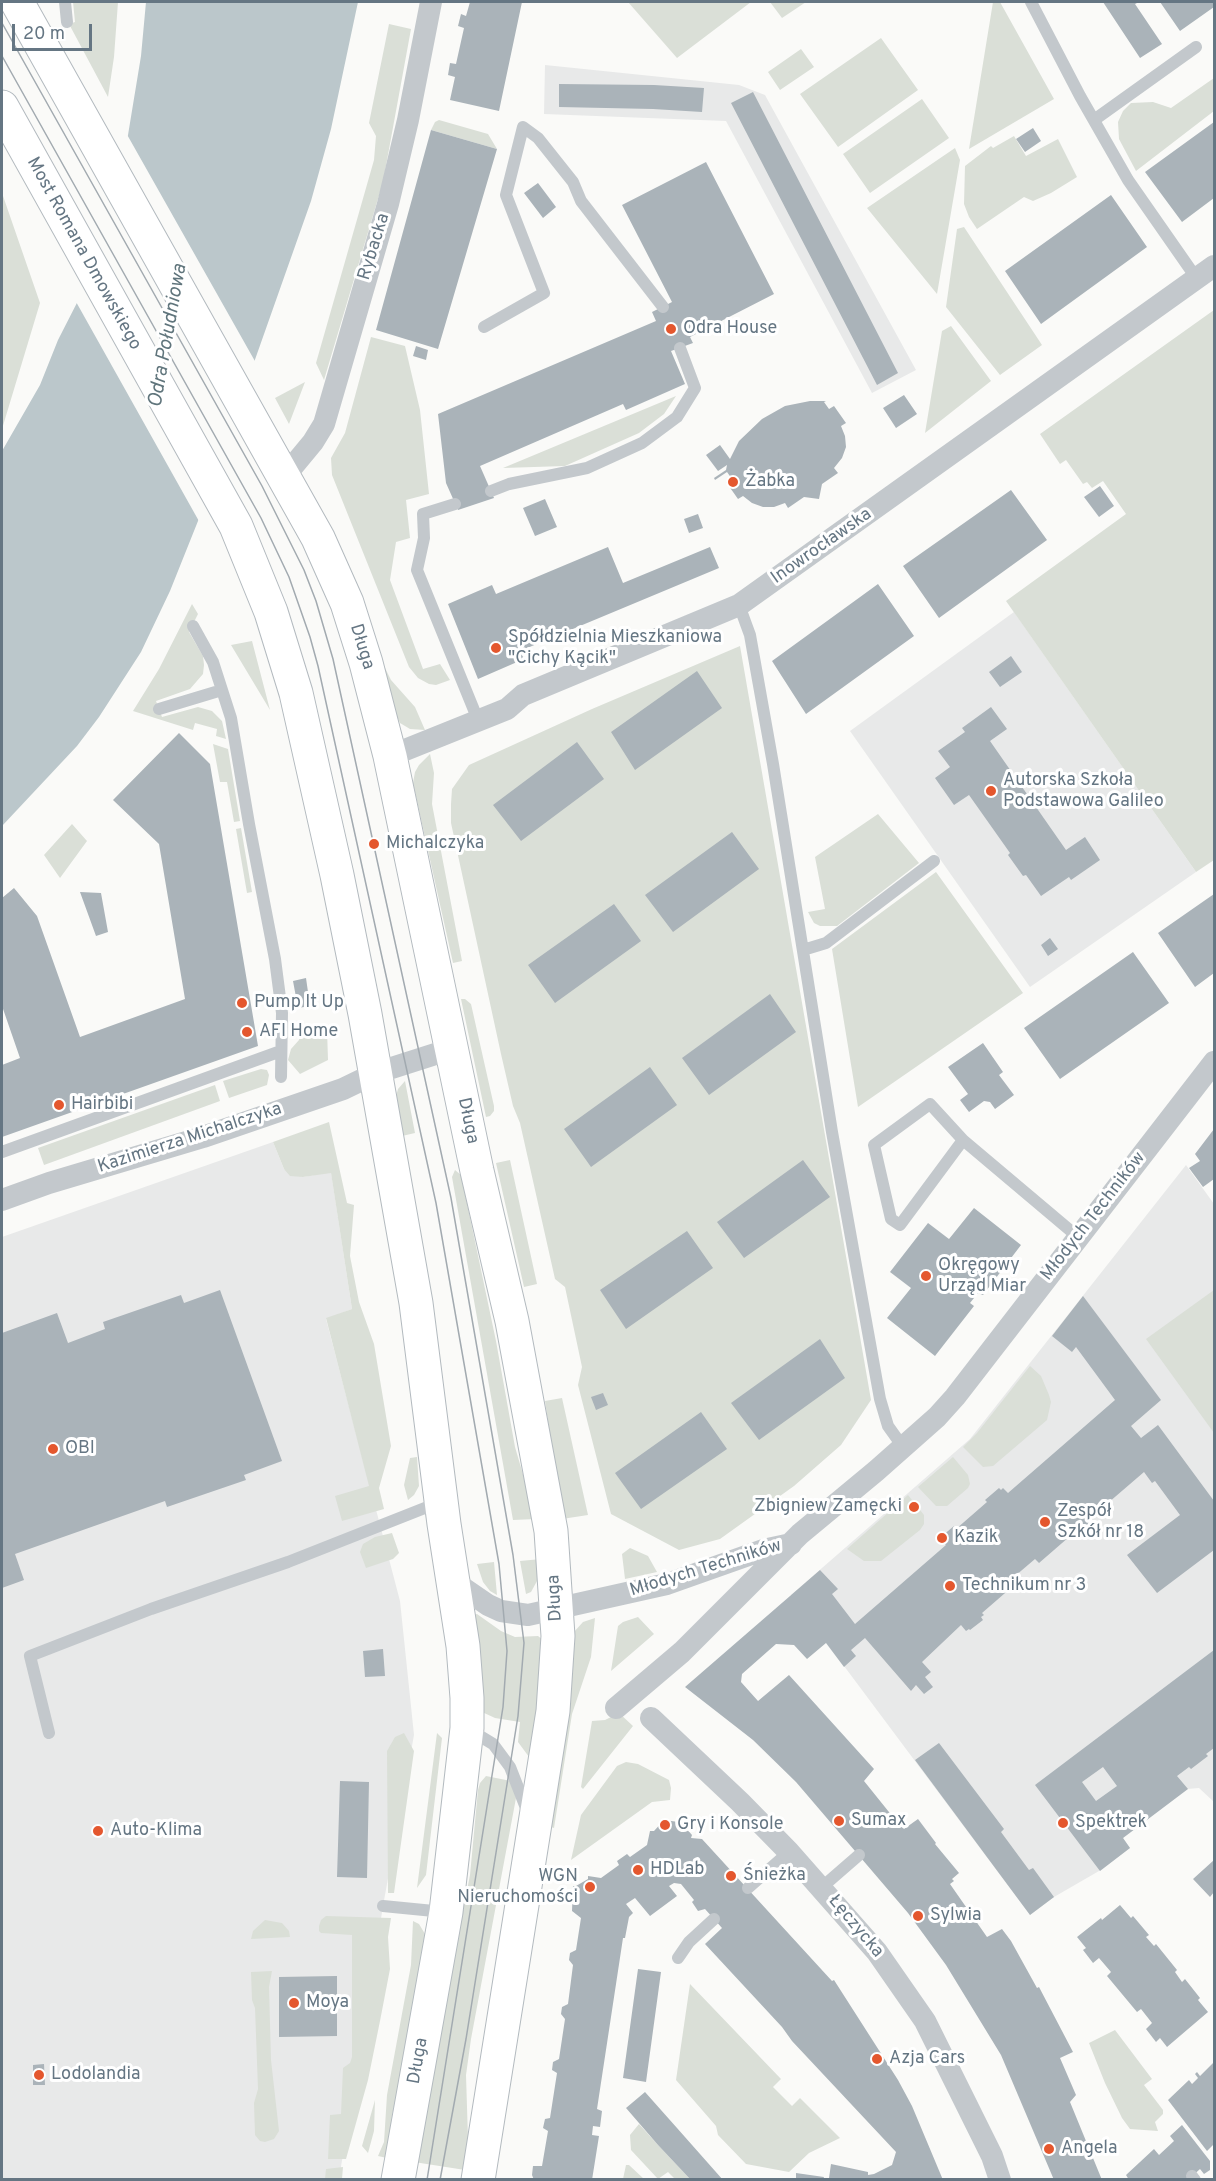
<!DOCTYPE html>
<meta charset="utf-8">
<style>
body{margin:0}
#map{position:relative;width:1216px;height:2181px;overflow:hidden;background:#fafaf8;font-family:Overpass,sans-serif}
canvas{display:block}
.frame{position:absolute;inset:0;border:3px solid #657683;pointer-events:none}
.scale{position:absolute;left:12px;top:24px;width:80px;height:27px;box-sizing:border-box;border:3px solid #657683;border-top:0;padding-left:8px;font-size:18px;line-height:21px;white-space:nowrap;color:#657683;-webkit-text-stroke:4px #fff;paint-order:stroke}
</style>
<div id="map">
<canvas width="1216" height="2181"></canvas>
<div class="frame"></div>
<div class="scale">20 m</div>
</div>
<script>
const ctx = document.querySelector('canvas').getContext('2d');
ctx.lineJoin = 'round';
function fill(path, color) {
  ctx.fillStyle = color;
  ctx.fill(path, 'evenodd');
}
function poly(rows) {
  const path = new Path2D();
  for (const r of rows) {
    path.moveTo(r[0], r[1]);
    for (let i = 2; i < r.length; i += 2) path.lineTo(r[i], r[i + 1]);
  }
  return path;
}
function stroke(path, color, width, dash) {
  ctx.strokeStyle = color;
  ctx.lineWidth = width;
  ctx.lineCap = dash ? 'butt' : 'round';
  ctx.setLineDash(dash || []);
  ctx.stroke(path);
}
function label(font, color, halo, rows, align = 'center') {
  ctx.font = font + ' Overpass,sans-serif';
  ctx.lineWidth = 6;
  ctx.setLineDash([]);
  ctx.textBaseline = 'middle';
  ctx.strokeStyle = halo;
  ctx.fillStyle = color;
  for (const [text, x, y, turn = 0] of rows) {
    ctx.save();
    ctx.translate(x, y);
    ctx.rotate((+turn || 0) * Math.PI / 180);
    ctx.textAlign = isNaN(turn) ? turn : align;
    if (halo) ctx.strokeText(text, 0, 0);
    ctx.fillText(text, 0, 0);
    ctx.restore();
  }
}
fill(poly([
 [545,65,739,85,765,95,916,370,872,393,726,121,544,114],
 [1014,612,1196,872,1030,987,850,731],
 [273,1142,284,1169,303,1177,331,1172,352,1309,326,1319,400,1601,414,1735,383,1906,339,2179,2,2179,2,1237],
 [1186,1165,1214,1204,1214,1802,1199,1788,1187,1789,1123,1838,1130,1848,1099,1871,1054,1897,1030,1915,791,1595,970,1439]
]), '#e8e9e9');
fill(poly([
 [73,2,118,2,114,57,108,97,69,24,75,22],
 [628,2,751,2,677,58],
 [770,2,806,2,782,18],
 [993,2,1000,2,1054,99,969,149],
 [389,24,411,29,383,182,324,380,316,363,374,160,376,136,369,123],
 [881,38,918,90,838,147,800,94],
 [801,49,814,67,780,90,768,72],
 [1214,78,1214,111,1136,171,1119,139,1118,122,1123,111,1131,103,1153,102,1171,108],
 [922,99,949,138,870,193,843,154],
 [439,120,488,134,497,149,431,130,435,122],
 [1014,136,1026,156,1058,139,1077,177,1051,193,1033,201,1024,197,977,229,969,217,964,204,965,166,991,146,993,148],
 [955,148,960,160,937,294,867,208],
 [2,193,40,303,2,429],
 [964,227,1042,345,1000,375,946,307,957,229],
 [1214,310,1214,860,1196,872,1006,601,1126,514,1103,481,1092,488,1087,482,1083,484,1066,460,1060,464,1040,434],
 [951,326,991,381,925,433,942,331],
 [371,337,405,346,420,410,429,494,406,500,410,538,396,542,390,580,423,669,440,664,450,680,436,685,429,684,418,678,409,667,332,475,331,458,345,433],
 [305,382,289,424,275,398],
 [676,396,664,414,639,433,565,466,503,468],
 [192,604,198,614,189,632,203,656,204,665,203,674,190,689,156,701,162,717,198,707,212,711,222,721,226,739,216,736,217,729,195,723,193,730,133,711,159,669],
 [252,641,270,710,231,645],
 [740,646,871,1400,841,1445,794,1486,720,1539,679,1550,611,1514,578,1385,582,1367,565,1287,555,1279,520,1123,513,1106,501,1054,451,823,451,804,452,789,469,765,592,709],
 [382,662,391,680,415,707,425,730,410,729,400,723,395,712],
 [213,744,228,749,240,821,234,822,227,782,220,782],
 [430,754,434,773,432,804,462,961,453,963,413,783,415,772,419,765],
 [878,814,919,863,837,926,820,926,814,923,808,912,825,909,815,857],
 [72,824,87,841,60,878,44,855],
 [241,828,252,892,247,893,236,829],
 [936,872,1023,993,858,1107,832,949],
 [461,999,465,999,471,1004,494,1106,494,1111,490,1116,486,1117],
 [327,1029,328,1060,300,1074,288,1060,291,1049,299,1040,299,1035],
 [261,1069,267,1070,269,1075,267,1085,229,1098,223,1081],
 [405,1081,415,1133,402,1136,396,1096,398,1089],
 [215,1085,220,1101,44,1165,38,1148],
 [329,1122,347,1203,354,1205,350,1256,359,1302,374,1344,391,1446,379,1488,384,1509,342,1521,335,1496,369,1486,326,1318,352,1309,331,1173,303,1177,290,1176,284,1169,273,1142],
 [510,1160,537,1284,524,1287,496,1163],
 [455,1170,461,1175,496,1341,515,1447,536,1519,513,1520,452,1177],
 [1214,1290,1214,1433,1146,1339],
 [1030,1366,1041,1376,1049,1395,1051,1402,1047,1420,993,1466,983,1467,963,1447,977,1433],
 [562,1398,588,1515,562,1519,545,1401],
 [417,1457,419,1486,414,1495,408,1500,404,1485,410,1458],
 [953,1457,968,1475,970,1484,968,1488,947,1506,936,1506,918,1487],
 [908,1495,924,1515,924,1524,920,1530,881,1561,864,1561,847,1549],
 [392,1533,399,1553,393,1559,366,1568,360,1552,363,1544,375,1537],
 [630,1548,648,1556,657,1572,625,1579,622,1554],
 [541,1559,540,1575,537,1581,531,1592,526,1594,520,1561],
 [494,1562,497,1595,490,1591,483,1582,477,1564],
 [477,1614,501,1631,515,1637,538,1636,543,1640,532,1761,518,1742,520,1722,495,1718,482,1712,472,1615],
 [638,1617,654,1634,611,1671,618,1626,623,1622],
 [595,1618,591,1657,572,1714,554,1828,551,1827,573,1633,583,1622],
 [619,1713,633,1726,583,1789,581,1787,592,1721,605,1720],
 [404,1733,414,1751,394,1893,388,1893,387,1751,395,1737],
 [437,1733,442,1738,426,1875,417,1888],
 [626,1762,638,1764,669,1780,671,1788,670,1800,652,1802,571,1860,581,1815,617,1766],
 [486,1776,511,1781,516,1798,471,2039,466,2075,468,2139,465,2170,414,2162,470,1875,478,1790,480,1783],
 [326,1916,391,1918,388,1937,390,1969,380,2021,368,2080,346,2159,328,2159,330,2115,341,2114,343,2068,350,2063,352,2057,352,1935,321,1933,319,1931,319,1926,321,1920],
 [265,1920,282,1923,289,1931,290,1937,251,1939,253,1931],
 [413,1921,419,1924,425,1934,400,2083,392,2115,387,2158,378,2156,384,2142,387,2095,411,1965],
 [272,1971,269,1987,271,2060,279,2131,274,2139,265,2142,260,2141,255,2135,254,2103,258,2089,255,2008,252,2000,251,1972],
 [690,1984,781,2079,773,2087,792,2106,800,2098,840,2138,809,2153,789,2172,746,2164,718,2135,716,2126,676,2080],
 [1115,2030,1152,2079,1144,2085,1163,2110,1163,2114,1155,2122,1158,2131,1130,2129,1122,2118,1105,2083,1089,2043],
 [375,2100,374,2131,368,2153,362,2146],
 [639,2124,658,2145,690,2179,675,2179,668,2172,658,2179,631,2150,630,2135],
 [626,2165,629,2165,644,2179,623,2179],
 [343,2167,342,2179,325,2179,326,2169]
]), '#dadfd7');
fill(poly([
 [146,2,358,2,331,129,311,201,198,521,170,591,141,652,99,717,77,746,2,826,2,451,40,385,58,340,83,291,128,135,141,56]
]), '#bbc7cb');
fill(poly([
 [125,131,256,363,200,523,75,300,81,289]
]), '#fafaf8');
fill(poly([
 [470,2,522,2,499,111,450,100,455,77,448,75,450,63,456,64,464,28,458,26,461,14,466,16],
 [1103,2,1139,2,1135,4,1162,44,1140,58],
 [1160,2,1214,2,1214,7,1180,31],
 [559,84,654,85,704,88,702,112,653,109,559,107],
 [753,92,898,373,877,385,731,103],
 [1214,122,1214,198,1182,222,1145,172],
 [1033,128,1041,141,1025,152,1016,139],
 [431,130,497,149,438,349,376,330],
 [706,162,774,294,690,337,693,343,671,351,685,384,626,410,623,404,480,466,494,498,458,510,446,483,438,414,656,321,652,312,672,302,622,205],
 [538,183,556,207,543,218,524,193],
 [1111,195,1147,247,1041,324,1005,271],
 [416,346,428,350,426,360,413,356],
 [904,395,917,414,896,428,883,408],
 [810,401,826,401,824,402,829,409,834,406,846,423,841,426,845,436,846,447,842,458,834,468,838,473,822,484,819,499,804,497,788,508,785,503,774,507,763,507,752,503,743,496,738,499,726,482,732,479,727,472,715,480,714,478,726,470,727,465,718,471,706,455,720,445,730,459,739,441,762,419,785,406],
 [1100,486,1114,506,1099,517,1084,497],
 [1011,490,1047,540,939,618,903,566],
 [545,499,557,527,535,536,523,508],
 [698,514,703,528,689,533,684,519],
 [608,547,623,583,710,547,719,568,520,651,524,659,478,679,448,604,492,585,496,594],
 [878,584,914,636,806,714,772,661],
 [1011,656,1022,672,1000,687,989,672],
 [697,671,722,708,635,770,611,732],
 [991,707,1007,729,990,741,1066,850,1085,837,1100,860,1071,880,1069,877,1041,896,1026,875,1023,876,1008,855,1010,853,969,795,954,805,935,778,950,767,938,751,965,732,962,728],
 [179,733,210,764,258,1046,2,1137,2,1065,20,1058,2,1006,2,898,14,888,37,916,80,1037,185,999,159,844,113,800],
 [577,742,604,779,521,841,493,805],
 [732,832,759,869,673,932,645,895],
 [80,892,101,893,108,932,96,936],
 [1214,894,1214,973,1195,987,1158,933],
 [614,904,641,941,555,1003,528,965],
 [1050,938,1058,949,1048,956,1041,945],
 [1133,952,1169,1003,1060,1079,1024,1028],
 [306,978,310,1006,298,1008,293,981],
 [770,994,796,1032,709,1095,682,1058],
 [983,1043,1003,1072,999,1075,1014,1095,995,1109,990,1102,984,1101,969,1112,960,1100,968,1094,948,1067],
 [650,1067,677,1105,591,1167,564,1129],
 [1214,1129,1214,1179,1203,1187,1189,1168,1200,1161,1195,1154],
 [803,1160,830,1197,744,1258,717,1222],
 [974,1208,1021,1245,983,1295,978,1293,970,1303,974,1306,935,1356,887,1318,911,1288,890,1272,928,1223,949,1239],
 [687,1231,713,1268,626,1329,600,1290],
 [220,1290,282,1461,244,1475,246,1480,167,1507,165,1501,15,1554,24,1580,2,1588,2,1333,57,1313,68,1343,105,1329,103,1322,181,1295,184,1303],
 [1083,1296,1161,1400,1131,1426,1141,1438,1158,1425,1214,1501,1214,1550,1157,1593,1127,1555,1180,1515,1155,1481,1152,1483,1144,1472,1087,1521,1089,1525,1086,1527,1087,1529,1076,1538,1071,1540,1069,1537,1039,1563,1035,1559,1008,1582,1012,1587,982,1613,984,1615,981,1617,983,1620,970,1630,969,1629,966,1631,961,1625,922,1662,931,1672,925,1677,933,1687,924,1694,916,1685,911,1691,865,1638,851,1650,856,1656,844,1667,826,1643,807,1659,794,1645,776,1644,742,1674,741,1682,758,1701,789,1675,874,1769,864,1781,897,1822,904,1829,918,1819,936,1843,935,1844,959,1873,952,1879,954,1881,950,1884,987,1937,1002,1929,1011,1941,1037,1988,1039,1987,1073,2052,1060,2058,1076,2095,1070,2102,1102,2180,1054,2180,1001,2055,946,1965,908,1913,796,1782,753,1740,685,1687,820,1570,838,1589,832,1594,855,1624,946,1545,941,1540,944,1538,942,1536,954,1526,956,1529,987,1502,985,1500,999,1488,1001,1490,1003,1488,1008,1493,1115,1400,1076,1347,1072,1352,1052,1336],
 [820,1339,845,1378,759,1440,731,1403],
 [603,1393,608,1405,596,1410,591,1397],
 [701,1412,727,1449,641,1509,615,1473],
 [383,1649,385,1676,365,1677,363,1651],
 [1214,1650,1214,1748,1206,1754,1208,1756,1191,1769,1189,1767,1177,1776,1188,1789,1123,1838,1130,1848,1100,1871,1035,1785],
 [1103,1767,1117,1786,1096,1801,1082,1782],
 [939,1743,1004,1829,1001,1832,1029,1870,1033,1868,1054,1897,1030,1915,915,1760],
 [340,1781,369,1782,367,1878,337,1877],
 [664,1820,686,1823,685,1827,692,1835,691,1838,702,1839,832,1981,834,1980,898,2080,912,2106,943,2180,829,2178,831,2164,868,2172,868,2175,874,2174,892,2165,896,2152,792,2041,782,2027,705,1944,722,1928,705,1909,698,1911,692,1902,694,1900,681,1884,674,1883,669,1886,677,1896,650,1916,635,1898,626,1904,633,1913,629,1917,625,1938,623,1938,597,2109,602,2111,600,2127,593,2126,592,2135,599,2136,592,2180,534,2180,532,2175,533,2166,542,2166,548,2131,543,2128,545,2119,550,2118,557,2073,552,2070,553,2062,559,2059,565,2019,561,2014,562,2007,568,2004,573,1965,569,1960,570,1953,576,1950,581,1918,572,1911,573,1886,576,1886,588,1879,588,1876,601,1878,619,1865,617,1861,627,1854,630,1857,647,1845,650,1831,654,1831],
 [1214,1860,1214,1892,1210,1897,1193,1879],
 [1120,1905,1131,1918,1133,1916,1149,1935,1146,1937,1154,1946,1156,1944,1177,1970,1175,1972,1182,1982,1185,1979,1200,1998,1198,2000,1208,2012,1167,2047,1160,2038,1156,2042,1146,2029,1152,2023,1141,2009,1137,2012,1107,1976,1111,1972,1099,1958,1093,1963,1083,1950,1086,1948,1077,1937,1101,1918,1102,1920],
 [638,1969,661,1972,646,2082,623,2078],
 [337,1976,337,2036,279,2037,279,1977],
 [1214,2062,1214,2144,1207,2151,1168,2100,1189,2080,1192,2084,1198,2078,1195,2074,1197,2072,1200,2076],
 [44,2064,45,2085,33,2085,33,2065],
 [645,2092,677,2128,723,2180,690,2179,658,2145,626,2108],
 [1182,2125,1210,2161,1210,2170,1204,2174,1200,2169,1188,2180,1129,2180,1126,2175,1154,2149,1159,2155,1174,2141,1170,2136],
 [796,2173,824,2177,823,2180,796,2180]
]), '#aab3b9');
const secondary = poly([
 [17,2,318,538,347,603,366,663,390,756,477,1171,512,1321,551,1531,558,1636,553,1711,478,2180],
 [2,107,236,526,271,612,296,693,337,875,365,1014,416,1303,444,1524,463,1646,467,1698,467,1728,446,1912,398,2180]
]);
stroke(secondary, '#b3babf', 35);
stroke(poly([
 [65,2,67,22],
 [1031,2,1080,96,1128,180,1197,279],
 [1094,120,1196,47],
 [484,327,544,293,506,195,523,127,538,138,573,182,581,201,663,307],
 [491,491,509,484,587,468,642,443,677,417,695,388,680,348],
 [455,504,423,514,424,538,417,570,478,720],
 [739,605,750,635,773,764,832,1132,880,1399,888,1426,903,1447],
 [193,626,213,662,231,718,249,824,275,959,282,1013,281,1077],
 [159,709,222,690],
 [803,950,826,943,934,861],
 [963,1140,900,1225,891,1219,874,1145,930,1104,963,1140,1078,1237],
 [2,1152,281,1051],
 [470,1730,493,1744,496,1748,510,1767,528,1813],
 [49,1733,30,1656,151,1609,288,1562,440,1502],
 [748,1888,789,1852],
 [821,1888,859,1855],
 [383,1906,444,1912],
 [678,1958,689,1942,714,1919],
 [1192,2176,1195,2180]
]), '#c3c8cc', 12);
stroke(poly([
 [284,477,313,442,324,424,388,204,408,120,431,2],
 [390,756,507,709,523,695,739,605,1214,266],
 [2,1200,49,1183,203,1137,343,1089,376,1073,451,1049],
 [453,1581,488,1605,501,1611,528,1615,667,1584,763,1550,791,1544],
 [616,1708,682,1652,800,1534,876,1471,937,1417,955,1397,1214,1062],
 [651,1718,740,1802,789,1852,877,1952,925,2021,992,2156,1000,2180]
]), '#c3c8cc', 22);
stroke(secondary, '#fff', 33);
stroke(poly([
 [2,23,262,486,304,570,316,601,333,659,451,1198,513,1555,524,1643,518,1716,466,2039,440,2180],
 [2,56,261,518,289,577,310,637,318,666,436,1203,499,1564,507,1651,503,1707,427,2180]
]), '#a2aab0', 1.5);
for (const [x, y, r, color] of [
 [671,329,6,"#e4572e"],
 [733,482,6,"#e4572e"],
 [496,648,6,"#e4572e"],
 [991,791,6,"#e4572e"],
 [374,844,6,"#e4572e"],
 [242,1003,6,"#e4572e"],
 [247,1032,6,"#e4572e"],
 [59,1105,6,"#e4572e"],
 [926,1276,6,"#e4572e"],
 [53,1449,6,"#e4572e"],
 [914,1507,6,"#e4572e"],
 [1045,1522,6,"#e4572e"],
 [942,1538,6,"#e4572e"],
 [950,1586,6,"#e4572e"],
 [839,1821,6,"#e4572e"],
 [1063,1823,6,"#e4572e"],
 [665,1825,6,"#e4572e"],
 [98,1831,6,"#e4572e"],
 [638,1870,6,"#e4572e"],
 [731,1876,6,"#e4572e"],
 [590,1887,6,"#e4572e"],
 [918,1916,6,"#e4572e"],
 [294,2003,6,"#e4572e"],
 [877,2059,6,"#e4572e"],
 [39,2075,6,"#e4572e"],
 [1049,2149,6,"#e4572e"]
]) {
  const dot = new Path2D();
  dot.arc(x, y, r, 0, 2 * Math.PI);
  ctx.fillStyle = color;
  ctx.fill(dot);
  stroke(dot, '#fff', 2);
}
label('18px', '#657683', '#fff', [
 ["Rybacka",375,247,-73],
 ["Most Romana Dmowskiego",83,254,61],
 ["Inowrocławska",822,547,-35],
 ["Długa",361,647,73],
 ["Długa",467,1121,78],
 ["Kazimierza Michalczyka",190,1139,-18],
 ["Młodych Techników",1094,1217,-52],
 ["Młodych Techników",706,1569,-17],
 ["Długa",556,1598,-93],
 ["Łęczycka",855,1927,50],
 ["Długa",419,2061,-80]
]);
label('18px', '#657683', '#fff', [
 ["Odra House",683,329],
 ["Żabka",745,482],
 ["Spółdzielnia Mieszkaniowa",508,638],
 ["\"Cichy Kącik\"",508,659],
 ["Autorska Szkoła",1003,781],
 ["Podstawowa Galileo",1003,802],
 ["Michalczyka",386,844],
 ["Pump It Up",254,1003],
 ["AFI Home",259,1032],
 ["Hairbibi",71,1105],
 ["Okręgowy",938,1266],
 ["Urząd Miar",938,1287],
 ["OBI",65,1449],
 ["Zbigniew Zamęcki",902,1507,"right"],
 ["Zespół",1057,1512],
 ["Szkół nr 18",1057,1533],
 ["Kazik",954,1538],
 ["Technikum nr 3",962,1586],
 ["Sumax",851,1821],
 ["Spektrek",1075,1823],
 ["Gry i Konsole",677,1825],
 ["Auto-Klima",110,1831],
 ["HDLab",650,1870],
 ["Śnieżka",743,1876],
 ["WGN",578,1877,"right"],
 ["Nieruchomości",578,1898,"right"],
 ["Sylwia",930,1916],
 ["Moya",306,2003],
 ["Azja Cars",889,2059],
 ["Lodolandia",51,2075],
 ["Angela",1061,2149]
], 'left');
label('italic 20px', '#60757c', '#fff', [
 ["Odra Południowa",169,336,-80]
]);
</script>
